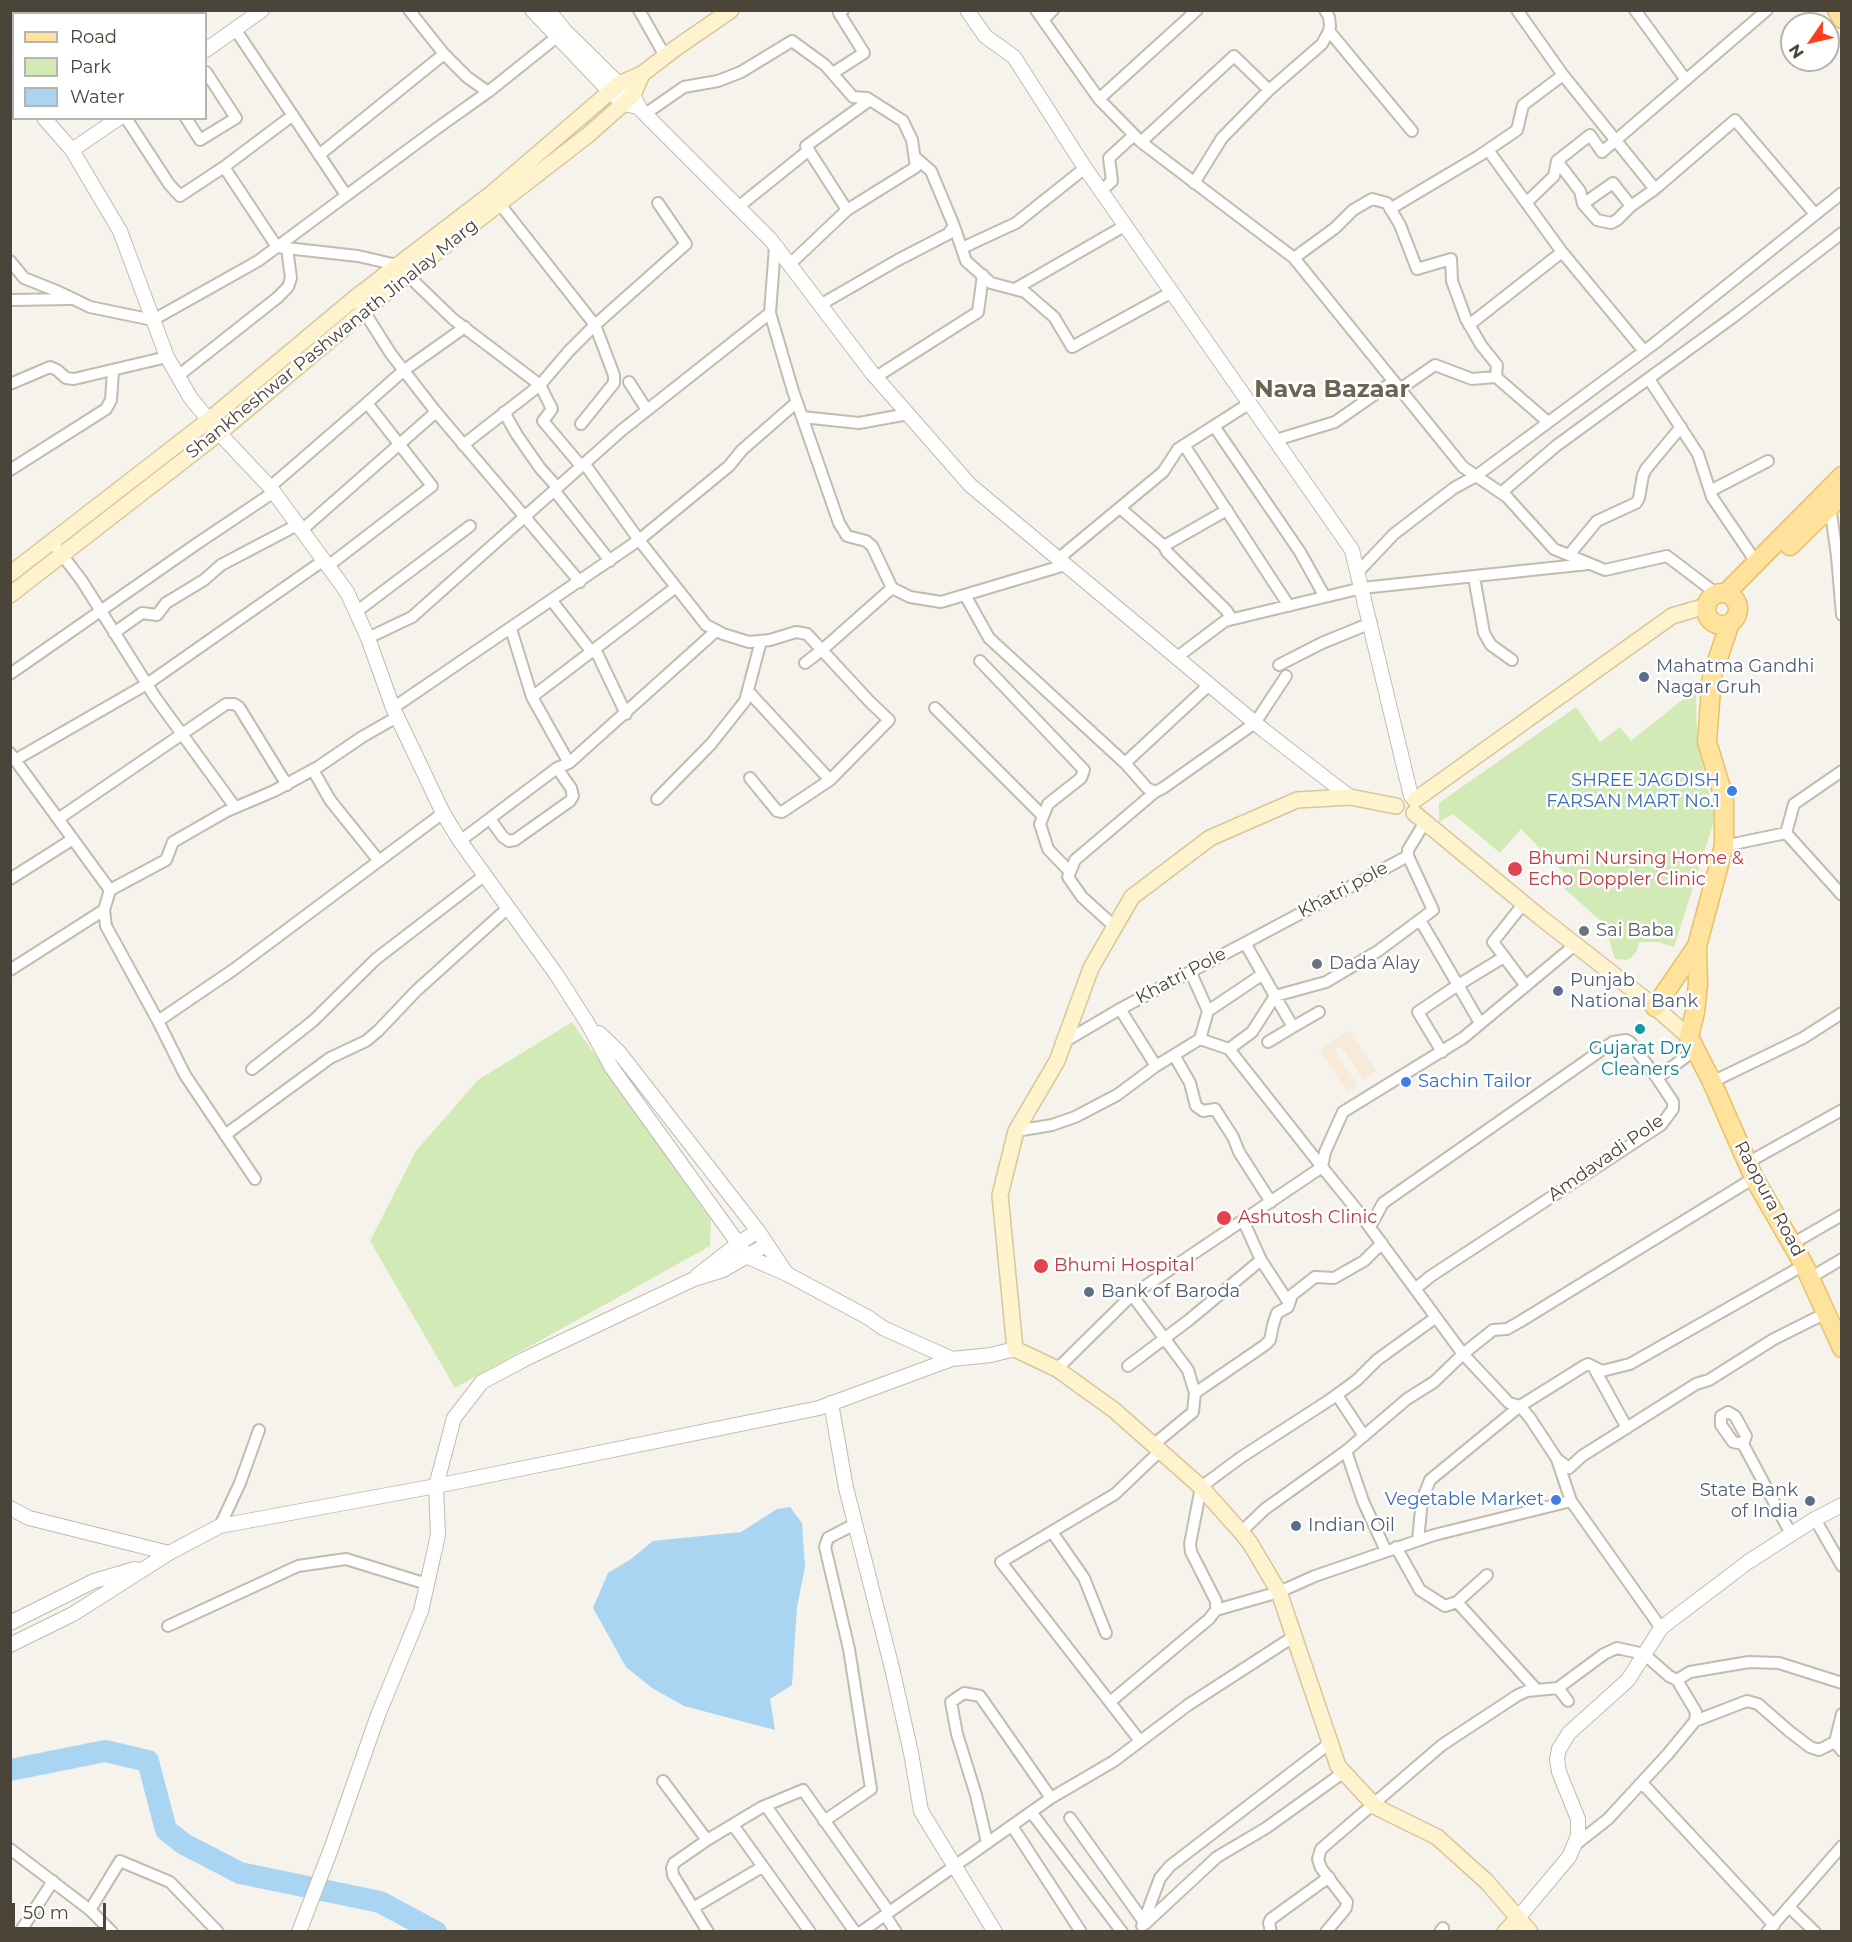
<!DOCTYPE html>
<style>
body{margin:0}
#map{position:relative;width:1852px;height:1942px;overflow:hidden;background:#f6f3ec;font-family:Montserrat,sans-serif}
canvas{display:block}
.frame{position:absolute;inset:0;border:12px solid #4b4439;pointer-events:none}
.legend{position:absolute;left:12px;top:12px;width:195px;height:108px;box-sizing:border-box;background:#fff;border:2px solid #b7b4b0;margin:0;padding:8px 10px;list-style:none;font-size:18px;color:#4b4439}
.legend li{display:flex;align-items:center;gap:12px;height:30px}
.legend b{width:30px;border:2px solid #b7b4b0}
.north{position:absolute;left:1780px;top:12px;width:60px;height:60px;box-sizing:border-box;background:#fff;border:2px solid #b7b4b0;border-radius:50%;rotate:236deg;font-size:16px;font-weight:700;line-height:24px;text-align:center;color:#4b4439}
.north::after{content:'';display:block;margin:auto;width:21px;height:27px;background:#fc3f1d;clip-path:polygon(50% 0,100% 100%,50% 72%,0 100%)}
.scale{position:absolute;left:12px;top:1903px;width:94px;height:27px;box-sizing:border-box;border:3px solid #4b4439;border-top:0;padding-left:8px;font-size:18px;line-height:21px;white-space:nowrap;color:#4b4439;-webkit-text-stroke:4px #fff;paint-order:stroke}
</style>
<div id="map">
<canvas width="1852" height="1942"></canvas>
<div class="frame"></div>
<ul class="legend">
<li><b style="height:8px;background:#ffe39c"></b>Road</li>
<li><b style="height:16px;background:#d2eab5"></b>Park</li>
<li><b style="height:16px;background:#a9d4f2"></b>Water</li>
</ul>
<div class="north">N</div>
<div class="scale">50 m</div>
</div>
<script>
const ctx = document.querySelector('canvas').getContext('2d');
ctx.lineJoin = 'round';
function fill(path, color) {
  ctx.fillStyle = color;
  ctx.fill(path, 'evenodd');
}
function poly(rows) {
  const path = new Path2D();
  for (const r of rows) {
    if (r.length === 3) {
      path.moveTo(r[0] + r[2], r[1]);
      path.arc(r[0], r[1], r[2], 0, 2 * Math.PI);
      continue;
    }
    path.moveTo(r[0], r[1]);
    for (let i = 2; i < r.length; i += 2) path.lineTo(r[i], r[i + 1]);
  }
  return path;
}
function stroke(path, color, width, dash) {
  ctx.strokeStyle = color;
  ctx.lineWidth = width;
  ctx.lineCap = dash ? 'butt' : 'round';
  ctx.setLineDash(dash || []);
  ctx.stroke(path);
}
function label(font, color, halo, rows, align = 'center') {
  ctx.font = font + ' Montserrat,sans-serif';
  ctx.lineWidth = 5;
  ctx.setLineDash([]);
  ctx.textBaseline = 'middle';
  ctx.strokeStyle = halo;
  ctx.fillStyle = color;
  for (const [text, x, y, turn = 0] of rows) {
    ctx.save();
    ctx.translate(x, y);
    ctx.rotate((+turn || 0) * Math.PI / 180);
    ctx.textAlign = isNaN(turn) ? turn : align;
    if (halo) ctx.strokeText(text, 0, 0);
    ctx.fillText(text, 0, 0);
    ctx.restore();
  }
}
fill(poly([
 [1348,1030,1376,1071,1364,1080,1341,1046,1334,1050,1358,1085,1347,1092,1319,1050]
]), '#f7ead8');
fill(poly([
 [1696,689,1697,741,1715,818,1674,947,1657,942,1639,942,1637,951,1631,958,1626,960,1615,959,1604,924,1564,888,1570,879,1521,829,1500,853,1453,814,1439,822,1439,803,1576,707,1600,742,1620,727,1631,741],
 [572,1022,711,1220,710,1246,455,1388,370,1241,416,1151,478,1080]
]), '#d2eab5');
fill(poly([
 [790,1507,802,1523,805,1567,797,1607,792,1685,770,1699,775,1730,684,1706,652,1688,626,1667,593,1608,608,1573,631,1559,653,1541,741,1532,777,1509]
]), '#a9d4f2');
stroke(poly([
 [10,1770,105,1751,148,1761,166,1830,184,1844,240,1873,380,1902,436,1932]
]), '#a9d4f2', 22);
const minor = poly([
 [409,10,444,54],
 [639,10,665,56],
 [1036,10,1099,99,1141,142,1294,258,1463,467,1507,497,1554,549,1605,570,1667,556,1717,594],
 [1517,10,1563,75],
 [1635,10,1686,80],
 [1043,20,1053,10],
 [235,29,346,195],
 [1329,31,1412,131],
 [833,73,864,53,839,13,843,10],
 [1269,90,1322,44,1329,31,1330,26,1329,17,1325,10],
 [1099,99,1197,10],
 [645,114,684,87,718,81,741,72,792,41,825,65,853,97,867,98,903,121,912,140,916,167,847,210,789,265],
 [126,118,169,184,180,196,224,167,293,115],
 [186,118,200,140,236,118,206,72],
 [1141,142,1234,56,1269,90,1222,138,1194,183],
 [1488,150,1562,252],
 [319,155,444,54,467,77,488,92],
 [1557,161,1590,135,1602,152,1767,10],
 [224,167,277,247,358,256,397,265,453,319,540,385,463,445],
 [1101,191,1112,181,1109,158,1134,135],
 [495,198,595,325,569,351,540,385,552,409,543,421,581,466],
 [1527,202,1554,176,1557,161,1580,191,1583,204,1613,183,1631,206,1655,189],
 [1583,204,1597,220,1611,223,1617,220,1631,206],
 [737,208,809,150],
 [1390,209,1479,156,1517,130,1523,105,1563,75,1655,189,1735,120,1815,214],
 [847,210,806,146,870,100],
 [954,226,966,261,991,283,1025,292,1054,317,1072,347,1172,292],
 [775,246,770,313,793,391,839,523,847,536,866,541,872,546,892,588,910,597,941,602,1065,565],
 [962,248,1016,223,1085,168],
 [1294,258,1335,228,1353,210,1372,199,1387,203,1400,225,1417,269,1451,259,1452,281,1466,319,1481,345,1497,365,1496,377],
 [10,261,24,278,59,292,90,307,153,320,258,261,436,129,488,92,563,32],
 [1015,289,1126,225],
 [10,300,70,299],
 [360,305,391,354,436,412,580,582],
 [820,305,896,261,948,234,954,226,931,171,916,158],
 [1469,325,1562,252,1644,351],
 [178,376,277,298,288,287,291,278,287,248],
 [876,377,978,312,983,275],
 [1649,379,1698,454,1712,497,1756,562],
 [629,382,647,410],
 [10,384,50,367,57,370,66,378,74,379,167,357],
 [1400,389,1435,365,1472,379,1496,377,1548,422],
 [504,412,517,435,540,468,557,487],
 [802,417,859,423,908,414],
 [581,424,614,383,614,375,595,325,686,244,658,203],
 [1214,426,1300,552,1325,597],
 [1276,440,1335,422,1394,381],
 [1184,445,1289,606],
 [584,463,639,540,706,625,723,634,749,642,770,640,796,632,807,634,870,702,889,720,830,780,748,691],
 [10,470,106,409,111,400,113,371],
 [270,487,367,403],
 [554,490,610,561],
 [1710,491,1768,461],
 [1501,493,1556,446,1733,317,1842,233],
 [1830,506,1837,556,1842,615],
 [1120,508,1164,546,1167,552,1226,610,1232,619],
 [303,529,436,412],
 [53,543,82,581,155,697,235,807],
 [1164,546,1227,510],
 [1569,555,1597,521,1636,503,1639,498,1643,475,1646,469,1681,427],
 [1058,559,1163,472,1178,449,1250,403],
 [328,566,432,486,367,403,403,371,465,327],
 [1358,572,1394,534,1454,488,1476,476,1655,343,1842,193],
 [1474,577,1484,633,1491,645,1512,660],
 [965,595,989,638,1125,763,1209,685],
 [552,601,591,651],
 [356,612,470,526],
 [511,629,532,697,569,763],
 [114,633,142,613,157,615,166,603,204,580,221,565,299,524],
 [368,638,412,617,622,430,770,313],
 [595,649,626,714],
 [1176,658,1225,621,1362,588,1588,564],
 [980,661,1084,770,1081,778,1048,804,1040,824,1048,849,1070,872],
 [805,663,822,650,892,588],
 [1279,665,1322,643,1371,623],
 [10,674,195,545,274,492],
 [532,697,676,587],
 [393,708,639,540,729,466,742,450,797,402],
 [935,708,1043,816],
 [397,717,362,737,318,767,274,791,227,811,173,842,166,860,110,890,104,910,106,926,158,1021,233,970,443,813],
 [10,753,110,890],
 [15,760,147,684,324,560],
 [1125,763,1147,788,1155,792,1163,788,1255,723,1286,676],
 [313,770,330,800,379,861],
 [750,778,777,811,782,812,830,780],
 [657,799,711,744,745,701,761,641],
 [58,819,226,704,234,704,239,707,287,785],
 [490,819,503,837,509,841,515,840,570,801,573,796,571,788,557,768],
 [1786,833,1794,804,1842,771],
 [460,841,557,768,569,763,716,631],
 [1724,846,1786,833,1842,895],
 [10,879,73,839],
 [1524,903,1493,942,1526,986],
 [1420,920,1458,985,1418,1012,1442,1052],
 [1115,927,1082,897,1068,877,1075,860,1155,792],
 [1245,943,1408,856,1408,850,1425,822],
 [10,970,104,910],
 [1191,973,1208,1011,1263,974],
 [1120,1009,1156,1066,1200,1039],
 [1208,1011,1200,1039,1229,1049,1252,1032,1275,996,1293,1027,1268,1042],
 [158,1021,185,1075,255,1179],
 [1480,1023,1458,985,1504,957],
 [1293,1027,1319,1012],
 [1064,1042,1120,1009,1245,943,1275,996,1326,982,1378,951,1433,910,1408,856],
 [1229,1049,1322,1167],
 [1174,1055,1190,1083,1196,1106,1203,1111,1215,1109,1233,1137,1239,1152,1271,1202],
 [252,1069,313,1021,376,959,485,875],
 [1657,1078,1695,1050],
 [1712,1082,1803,1038,1842,1013],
 [1016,1131,1052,1125,1075,1117,1117,1095,1156,1066],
 [225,1135,330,1058,366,1041,378,1031,416,991,509,907],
 [1747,1163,1842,1110],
 [1322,1167,1325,1152,1343,1112,1463,1038,1576,944],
 [1243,1220,1261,1260],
 [1370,1227,1383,1203,1613,1042,1626,1040,1630,1042,1657,1078,1673,1102,1673,1109,1661,1125,1431,1276,1415,1289],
 [1792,1244,1842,1215],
 [1810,1278,1842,1259],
 [1132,1295,1188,1370,1195,1393,1193,1412,1153,1445],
 [1128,1366,1189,1320,1261,1260,1289,1303],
 [1594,1368,1627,1428],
 [1057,1369,1132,1295,1322,1167,1357,1210,1463,1354,1509,1403,1520,1406,1530,1418,1557,1459,1571,1501,1661,1628],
 [1195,1393,1265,1345,1270,1340,1273,1325,1277,1313,1288,1307,1292,1295,1315,1277,1334,1278,1364,1261,1382,1243],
 [1337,1395,1364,1436],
 [1743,1444,1733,1442,1721,1425,1721,1416,1728,1412,1735,1416,1746,1436,1743,1444,1791,1534],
 [1557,1459,1569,1468,1582,1456,1696,1384,1709,1380,1774,1339,1826,1313],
 [1815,1519,1842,1566],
 [220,1526,240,1483,259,1430],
 [1052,1532,1084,1578,1106,1633],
 [1241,1532,1265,1509,1346,1451],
 [1418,1540,1422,1500,1430,1480,1520,1406,1584,1366,1588,1364,1602,1371,1630,1364,1804,1265],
 [1396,1547,1420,1590,1445,1606,1457,1602,1536,1689],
 [1386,1551,1363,1501,1346,1451,1407,1399,1434,1382,1463,1354,1493,1330,1507,1329,1521,1321,1754,1178],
 [1457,1602,1487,1575],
 [1216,1610,1279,1592,1315,1576,1434,1535,1571,1501],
 [168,1626,298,1566,346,1559,427,1584],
 [1558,1688,1568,1701],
 [1110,1702,1209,1619,1216,1610,1216,1601,1191,1552,1190,1544,1201,1487,1240,1458,1331,1399,1357,1380,1377,1360,1435,1318],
 [1842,1714,1835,1742,1842,1751],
 [1695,1721,1747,1701,1758,1704,1789,1731,1810,1747,1819,1750,1835,1742],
 [1140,1741,1001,1562,1115,1494,1160,1451],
 [663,1781,707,1840],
 [1642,1783,1774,1925],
 [766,1806,855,1932],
 [1031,1812,1122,1932],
 [1070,1818,1144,1922],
 [824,1821,871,1789,849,1649,825,1547,828,1538,855,1524],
 [733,1825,810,1932],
 [1012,1826,1081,1932],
 [987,1842,976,1795,957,1734,951,1702,964,1693,980,1696,1051,1798],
 [1575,1845,1608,1819,1667,1755,1695,1721,1696,1712,1677,1680],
 [10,1849,90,1910,112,1932],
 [1789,1907,1815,1932],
 [693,1908,762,1867],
 [90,1910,120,1861,170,1882,218,1932],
 [885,1915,896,1932],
 [1145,1924,1217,1857,1266,1828,1344,1772],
 [1142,1926,1160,1878,1170,1866,1330,1743],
 [20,1932,53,1881],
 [708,1932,673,1875,672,1868,674,1863,707,1840,762,1807,803,1790,889,1912],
 [861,1932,1051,1798,1114,1761,1188,1705,1293,1637],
 [1271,1932,1269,1923,1271,1919,1329,1877],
 [1326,1932,1346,1908,1347,1902,1321,1868,1318,1859,1321,1849,1442,1745,1518,1695,1527,1691,1558,1688,1604,1654,1617,1648,1644,1654,1669,1676,1677,1680,1690,1672,1749,1662,1779,1663,1842,1683],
 [1440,1932,1443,1928],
 [1767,1932,1842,1846]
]);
const tertiary = poly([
 [532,10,610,92,625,104,633,106],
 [548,10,565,31,619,84,633,95,640,109,771,240,872,373,970,485,1266,732,1350,797],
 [967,10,985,36,1014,57,1085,168,1352,550,1411,796],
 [206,50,262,10],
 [10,91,14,92],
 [44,118,72,150,120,231,167,357,190,397,219,433,270,487,347,592,368,638,393,708,443,813,460,841,556,974,588,1024,612,1068,748,1257,787,1274,869,1318,883,1328,952,1359,991,1355,1015,1349],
 [72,150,119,118],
 [599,1033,618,1051,758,1231,786,1273],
 [698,1275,739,1243,758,1231],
 [831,1403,846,1488,892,1668,911,1753,921,1811,995,1932],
 [10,1508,29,1518,169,1553],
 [10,1623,94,1581,135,1569],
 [10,1645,73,1614,169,1553,220,1526,436,1486,819,1408,952,1359],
 [1518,1918,1569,1857,1578,1836,1578,1819,1559,1772,1557,1759,1559,1749,1569,1733,1628,1680,1661,1628,1748,1562,1815,1519,1842,1505],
 [299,1932,331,1849,378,1715,421,1611,438,1535,436,1486,454,1418,482,1382,525,1359,694,1279,723,1270,766,1245]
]);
const secondary = poly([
 [10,574,209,420,355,298,491,194,619,84,642,74,676,48,731,10],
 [10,595,219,433,407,275,588,135,633,95,642,74],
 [1415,800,1672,616,1706,606],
 [1396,806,1350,797,1297,800,1210,838,1132,897,1091,968,1057,1061,1016,1131,1000,1195,1015,1349,1057,1369,1114,1410,1201,1487,1241,1532,1250,1543,1279,1592,1338,1766,1376,1807,1437,1837,1487,1882,1530,1932],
 [1414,813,1540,917,1655,1007,1689,1037],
 [1505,1932,1518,1918]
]);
const primary = poly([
 [1837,10,1842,19],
 [1790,546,1842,495],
 [1726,593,1842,476],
 [1722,609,16],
 [1697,946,1698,984,1695,1012,1689,1037,1712,1082,1754,1178,1804,1265,1842,1348],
 [1655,1007,1697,946,1724,846,1724,798,1707,742,1712,676,1730,623]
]);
stroke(minor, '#c2bbae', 14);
stroke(tertiary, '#c2bbae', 16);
stroke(secondary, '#d6c79b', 18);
stroke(primary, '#e6c16a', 21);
stroke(minor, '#fff', 10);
stroke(tertiary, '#fff', 14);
stroke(secondary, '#fff3cd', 15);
stroke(primary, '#ffe39c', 18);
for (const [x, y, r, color] of [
 [1644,677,6,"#5c6f8a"],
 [1732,791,6,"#3f7fe0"],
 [1515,869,8,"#e0444e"],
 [1584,931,6,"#6b7280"],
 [1317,964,6,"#6b7280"],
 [1558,991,6,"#5c6f8a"],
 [1640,1029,6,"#0f9aa8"],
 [1406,1082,6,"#3f7fe0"],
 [1224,1218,8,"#e0444e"],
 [1041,1266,8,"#e0444e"],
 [1089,1292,6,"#5c6f8a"],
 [1556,1500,6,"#3f7fe0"],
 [1810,1501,6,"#5c6f8a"],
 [1296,1526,6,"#5c6f8a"]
]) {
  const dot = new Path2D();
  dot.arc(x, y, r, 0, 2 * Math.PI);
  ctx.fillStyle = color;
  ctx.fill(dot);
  stroke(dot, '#fff', 2);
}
label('18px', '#4b4439', '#fff', [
 ["Shankheshwar Pashwanath Jinalay Marg",332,339,-39],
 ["Khatri pole",1343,890,-28],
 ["Khatri Pole",1181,976,-28],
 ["Amdavadi Pole",1606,1158,-35],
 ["Raopura Road",1769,1199,62]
]);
label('18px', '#4e5e75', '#fff', [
 ["Mahatma Gandhi",1656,667],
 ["Nagar Gruh",1656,688],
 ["Punjab",1570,981],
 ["National Bank",1570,1002],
 ["Bank of Baroda",1101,1292],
 ["State Bank",1798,1491,"right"],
 ["of India",1798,1512,"right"],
 ["Indian Oil",1308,1526]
], 'left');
label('18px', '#366cbe', '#fff', [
 ["SHREE JAGDISH",1720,781],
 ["FARSAN MART No.1",1720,802],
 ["Sachin Tailor",1418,1082,"left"],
 ["Vegetable Market",1544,1500]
], 'right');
label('18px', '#be3a42', '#fff', [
 ["Bhumi Nursing Home &",1528,859],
 ["Echo Doppler Clinic",1528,880],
 ["Ashutosh Clinic",1238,1218],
 ["Bhumi Hospital",1054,1266]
], 'left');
label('18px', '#5b616d', '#fff', [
 ["Sai Baba",1596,931],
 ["Dada Alay",1329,964]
], 'left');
label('18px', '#0d838f', '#fff', [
 ["Gujarat Dry",1640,1049],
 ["Cleaners",1640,1070]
]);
label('bold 24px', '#6e6250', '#fff', [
 ["Nava Bazaar",1332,390]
]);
</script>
